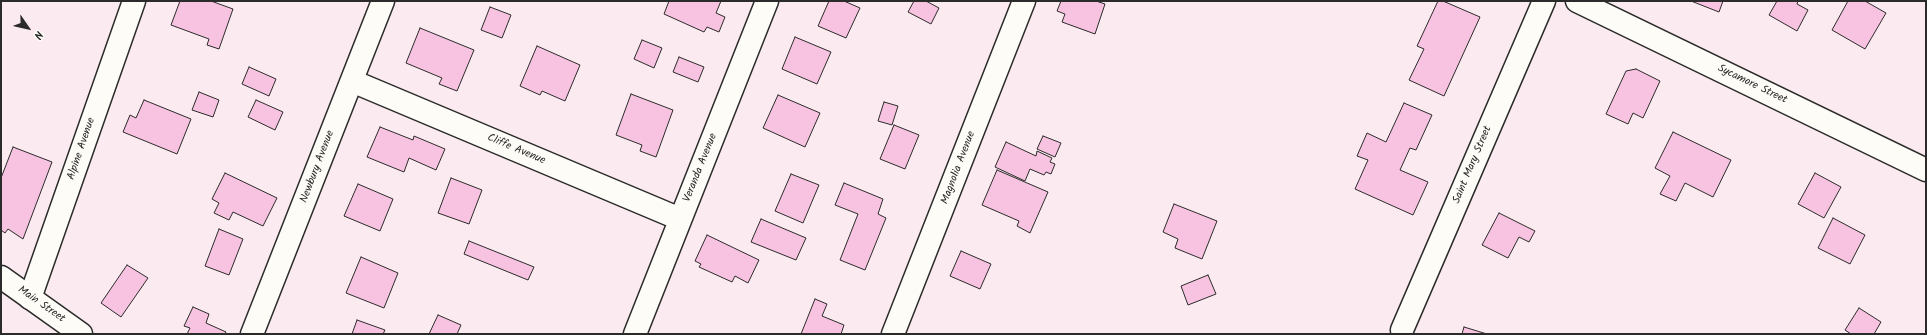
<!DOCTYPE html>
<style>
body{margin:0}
#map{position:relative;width:1927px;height:335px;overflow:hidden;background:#fbebf0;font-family:Kalam,sans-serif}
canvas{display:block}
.frame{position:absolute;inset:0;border:2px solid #2b2b2b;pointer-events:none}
.north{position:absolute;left:8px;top:8px;width:40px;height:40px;-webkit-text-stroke:3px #fdfcf7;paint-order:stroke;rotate:124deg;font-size:11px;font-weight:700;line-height:16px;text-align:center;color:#2b2b2b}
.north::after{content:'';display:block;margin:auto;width:14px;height:18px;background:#2b2b2b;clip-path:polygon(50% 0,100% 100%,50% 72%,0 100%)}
</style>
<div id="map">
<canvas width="1927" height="335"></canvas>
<div class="frame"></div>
<div class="north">N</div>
</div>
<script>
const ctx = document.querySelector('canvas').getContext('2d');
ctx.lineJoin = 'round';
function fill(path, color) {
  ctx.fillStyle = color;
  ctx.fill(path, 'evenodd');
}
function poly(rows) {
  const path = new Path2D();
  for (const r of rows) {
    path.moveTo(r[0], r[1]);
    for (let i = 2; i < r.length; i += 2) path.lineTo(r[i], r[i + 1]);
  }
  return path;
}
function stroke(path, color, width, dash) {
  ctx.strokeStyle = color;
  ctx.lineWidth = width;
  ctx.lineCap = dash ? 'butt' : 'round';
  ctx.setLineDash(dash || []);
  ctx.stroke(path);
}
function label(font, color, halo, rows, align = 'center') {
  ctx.font = font + ' Kalam,sans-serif';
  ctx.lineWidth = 3.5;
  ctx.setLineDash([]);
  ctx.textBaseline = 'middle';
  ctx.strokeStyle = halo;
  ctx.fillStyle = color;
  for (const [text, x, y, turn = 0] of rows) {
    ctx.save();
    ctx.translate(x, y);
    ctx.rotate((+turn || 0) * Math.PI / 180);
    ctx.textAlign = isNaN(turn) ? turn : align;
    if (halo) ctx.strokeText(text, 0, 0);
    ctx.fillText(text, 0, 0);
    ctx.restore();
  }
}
const building = poly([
 [180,1,211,1,233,9,219,49,207,45,209,39,171,25,180,1],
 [669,1,721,1,716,13,725,17,719,32,707,27,704,32,664,14,669,1],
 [829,1,844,1,860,8,846,38,818,26,829,1],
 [914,1,926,1,939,8,931,24,908,12,914,1],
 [1061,1,1096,1,1105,4,1095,34,1062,22,1065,14,1057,11,1061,1],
 [1438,1,1443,1,1480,17,1444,96,1409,80,1424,49,1417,46,1438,1],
 [1691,1,1723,1,1719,12,1691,1],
 [1777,1,1798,1,1797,4,1808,10,1797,31,1769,15,1777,1],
 [1848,1,1865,1,1886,13,1865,49,1832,30,1848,1],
 [490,7,511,15,502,38,481,30,490,7],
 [420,28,474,50,457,91,439,84,442,78,406,63,420,28],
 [795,37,831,52,817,84,782,69,795,37],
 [642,40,662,48,654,68,634,59,642,40],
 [537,46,580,65,565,101,542,91,540,95,520,86,537,46],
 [679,57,704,67,698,82,673,72,679,57],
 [249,67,276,79,269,96,242,84,249,67],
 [1636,69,1660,81,1643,118,1633,113,1628,124,1606,114,1626,71,1636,69],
 [199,92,219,100,213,117,192,110,199,92],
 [631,94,673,110,656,157,640,151,642,145,616,135,631,94],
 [778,95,820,113,805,147,763,128,778,95],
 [144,100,191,119,177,154,123,132,130,115,136,118,144,100],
 [256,100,283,112,275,130,248,117,256,100],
 [884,102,898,106,892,125,878,121,884,102],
 [1404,103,1432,115,1416,150,1410,148,1400,170,1428,182,1413,215,1355,189,1368,160,1357,156,1367,133,1386,142,1404,103],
 [894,125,919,135,905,169,880,159,894,125],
 [380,127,413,140,414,136,445,149,436,170,409,158,404,172,367,157,380,127],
 [1673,132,1731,160,1713,197,1685,183,1676,201,1660,194,1670,176,1655,168,1673,132],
 [1043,136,1061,143,1055,157,1037,149,1043,136],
 [1006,142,1036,156,1037,151,1052,158,1050,162,1055,164,1051,174,1046,172,1044,175,1030,169,1025,181,995,167,1006,142],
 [13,147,52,162,23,239,8,229,5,233,1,230,1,178,13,147],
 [997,170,1048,192,1030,233,1017,226,1019,221,982,205,997,170],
 [225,173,277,198,263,226,233,212,229,220,214,213,219,203,212,199,225,173],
 [1815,173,1841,187,1824,218,1798,204,1815,173],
 [791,174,819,185,803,223,775,211,791,174],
 [451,178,482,190,469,224,438,213,451,178],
 [844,183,883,199,878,214,886,218,865,270,840,260,858,214,835,205,844,183],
 [358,184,393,199,380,231,344,216,358,184],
 [1174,204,1217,221,1202,259,1175,248,1178,239,1163,232,1174,204],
 [1499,213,1535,231,1529,242,1519,237,1508,258,1482,245,1499,213],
 [1833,218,1865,235,1850,264,1818,248,1833,218],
 [761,219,806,238,796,260,751,242,761,219],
 [219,229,243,239,229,275,205,266,219,229],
 [707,235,759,260,748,283,735,276,732,282,699,267,701,264,695,261,707,235],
 [469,241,534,267,528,280,464,254,469,241],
 [961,251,991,264,980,289,950,276,961,251],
 [361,257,398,273,384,308,346,293,361,257],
 [127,265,148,278,121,317,101,303,127,265],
 [1208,275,1216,294,1188,305,1181,286,1208,275],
 [815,299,827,304,822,316,844,325,841,334,801,334,815,299],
 [193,307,209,314,206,323,226,332,225,334,187,334,190,328,184,326,193,307],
 [1859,308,1881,322,1874,334,1851,334,1845,330,1859,308],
 [438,315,461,325,457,334,429,334,438,315],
 [357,320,385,330,383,334,352,334,357,320],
 [1464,327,1487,334,1462,334,1464,327]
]);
fill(building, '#f7c3e0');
stroke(building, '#2b2b2b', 1);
const street = poly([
 [1577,1,1926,170],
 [352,81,680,219],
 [30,298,134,1],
 [1402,330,1544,1],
 [252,334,383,1],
 [635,334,767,1],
 [893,334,1024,1]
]);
const secondary = poly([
 [1,277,81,334]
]);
stroke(street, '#2b2b2b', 25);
stroke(secondary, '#2b2b2b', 25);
stroke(street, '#fdfcf7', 22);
stroke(secondary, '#fdfcf7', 22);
label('11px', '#2b2b2b', '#fdfcf7', [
 ["Sycamore Street",1752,85,26],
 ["Alpine Avenue",82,149,-71],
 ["Cliffe Avenue",516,150,23],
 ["Saint Mary Street",1473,165,-67],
 ["Newbury Avenue",318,167,-69],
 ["Veranda Avenue",701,168,-68],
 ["Magnolia Avenue",959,168,-69],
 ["Main Street",41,305,35]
]);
</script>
